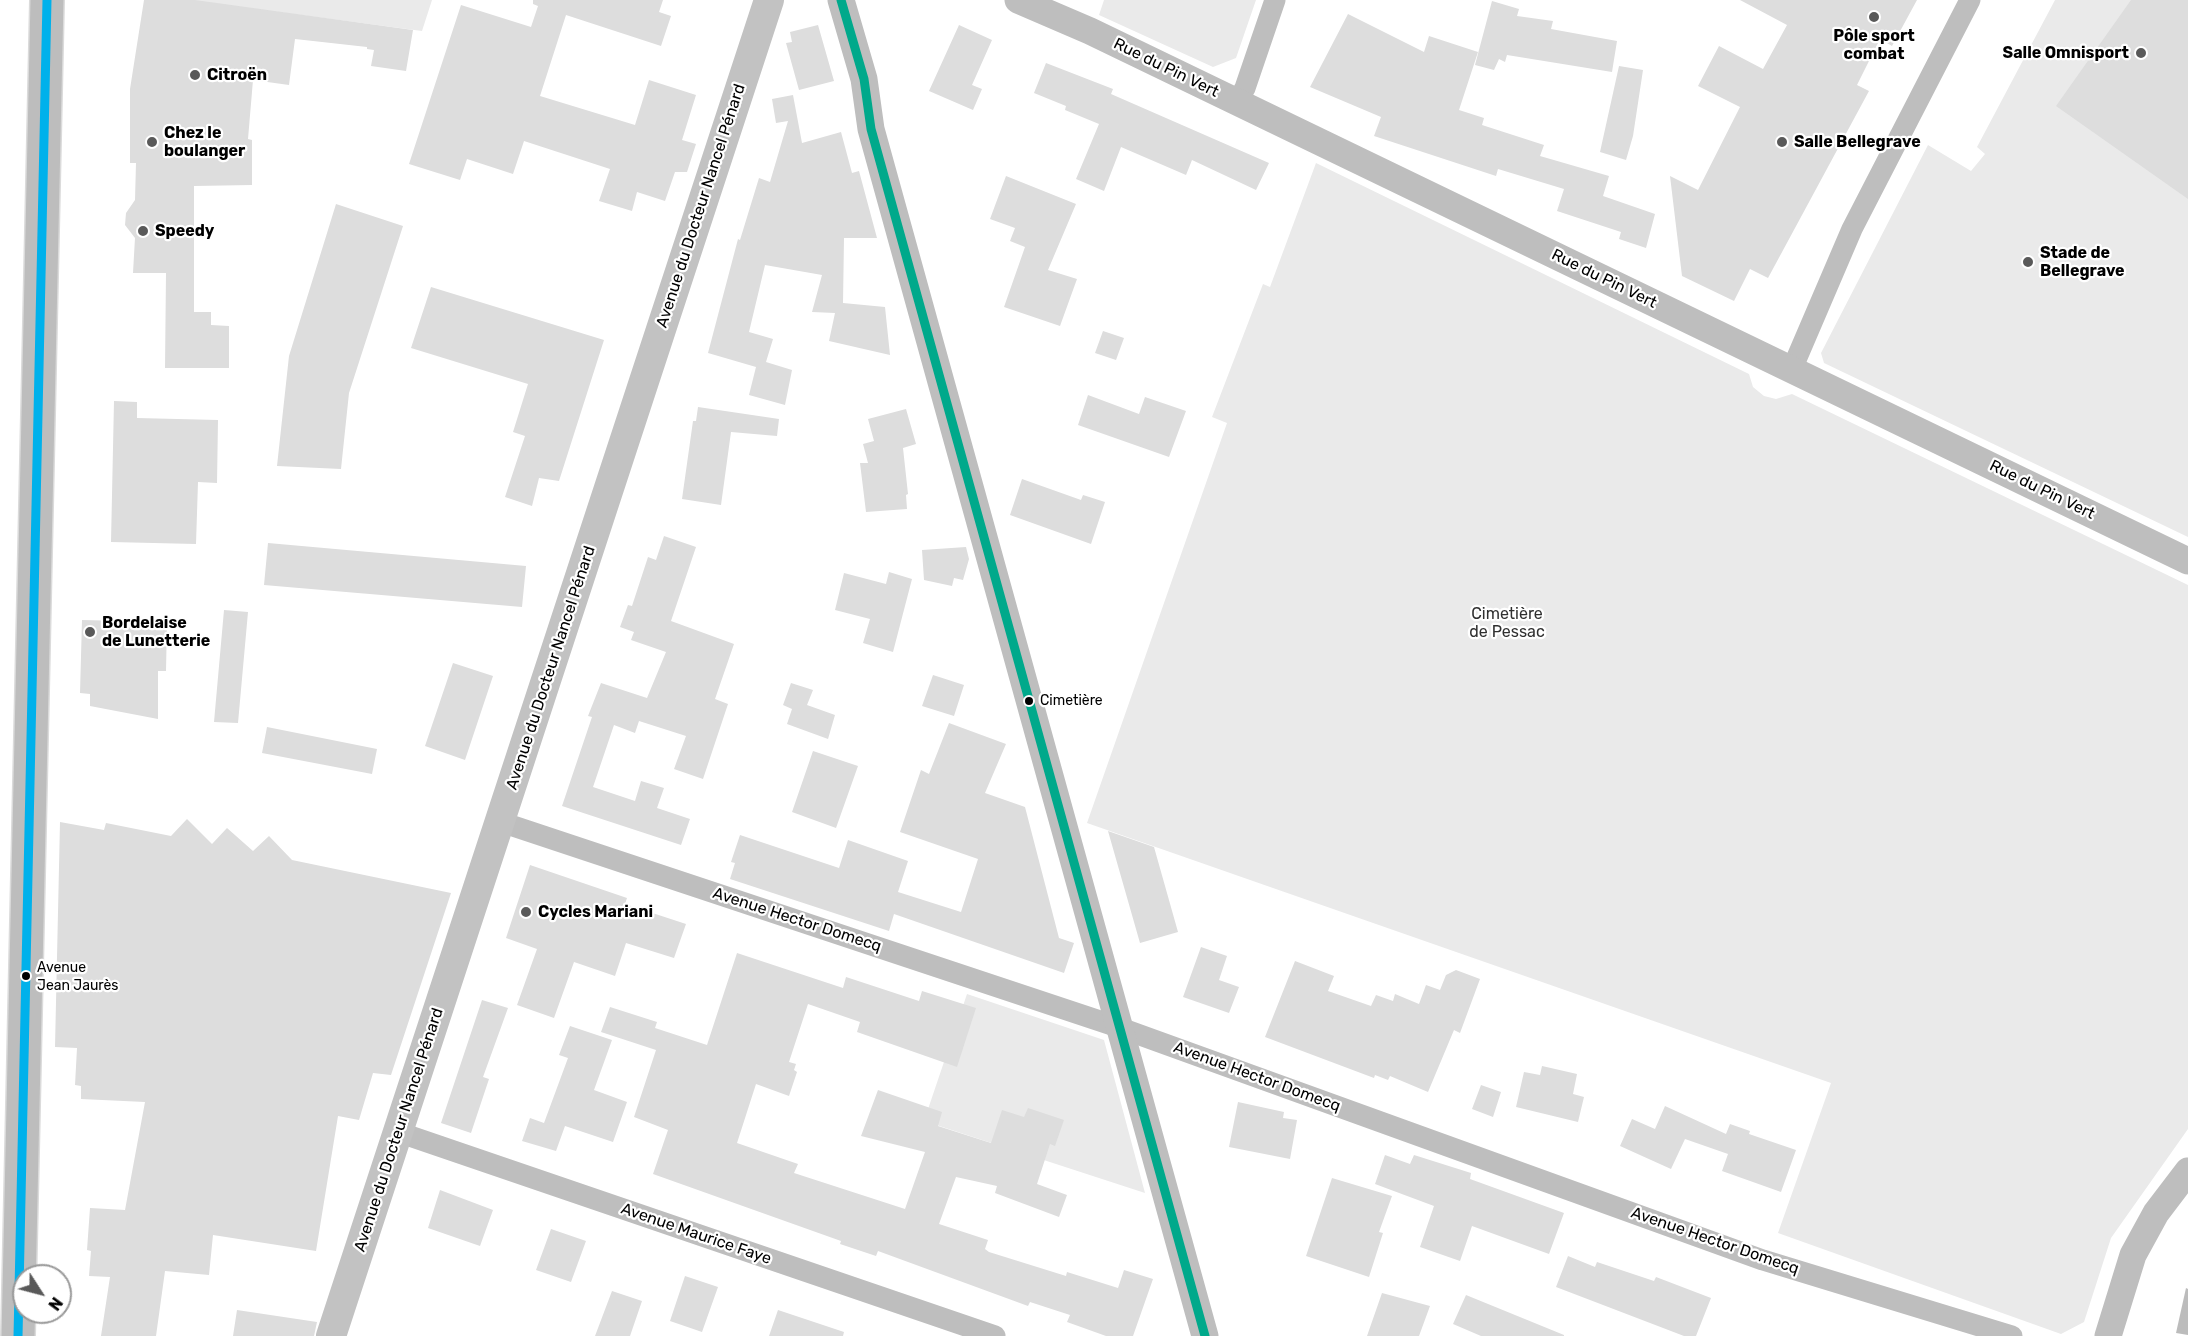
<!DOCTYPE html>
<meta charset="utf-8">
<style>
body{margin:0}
#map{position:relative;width:2188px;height:1336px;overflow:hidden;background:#fff;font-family:Rubik,sans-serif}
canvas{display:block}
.north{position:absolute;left:12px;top:1264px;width:60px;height:60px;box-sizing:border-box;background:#fff;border:2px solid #999;border-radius:50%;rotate:126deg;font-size:16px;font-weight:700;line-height:24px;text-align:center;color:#000}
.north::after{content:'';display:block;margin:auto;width:21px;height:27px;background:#595959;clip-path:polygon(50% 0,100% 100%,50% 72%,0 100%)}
</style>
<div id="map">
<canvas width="2188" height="1336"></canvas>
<div class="north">N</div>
</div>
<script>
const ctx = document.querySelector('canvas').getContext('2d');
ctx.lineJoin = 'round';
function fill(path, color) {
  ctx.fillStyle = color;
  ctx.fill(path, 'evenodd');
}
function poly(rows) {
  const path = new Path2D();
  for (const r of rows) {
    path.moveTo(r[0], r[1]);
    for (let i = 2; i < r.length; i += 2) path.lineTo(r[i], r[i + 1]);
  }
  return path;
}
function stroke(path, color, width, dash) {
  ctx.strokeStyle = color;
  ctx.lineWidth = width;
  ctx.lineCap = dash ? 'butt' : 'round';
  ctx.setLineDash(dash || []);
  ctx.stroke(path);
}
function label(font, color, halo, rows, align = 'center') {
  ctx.font = font + ' Rubik,sans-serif';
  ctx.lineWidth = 4.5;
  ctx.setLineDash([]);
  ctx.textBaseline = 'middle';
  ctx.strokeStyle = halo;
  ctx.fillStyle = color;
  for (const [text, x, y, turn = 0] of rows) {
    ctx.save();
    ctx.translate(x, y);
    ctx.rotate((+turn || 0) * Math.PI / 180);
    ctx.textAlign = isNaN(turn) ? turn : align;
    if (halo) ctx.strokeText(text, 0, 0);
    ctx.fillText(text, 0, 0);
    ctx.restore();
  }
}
fill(poly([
 [188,0,432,0,422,31],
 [1104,0,1256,0,1236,58,1213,67,1099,15],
 [2055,0,2188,0,2188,537,1824,363,1821,353,1928,145,1971,171,1985,154,1977,147],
 [1316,163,1749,374,1753,387,1764,396,1776,399,1792,394,2188,585,2188,1129,2111,1238,2084,1322,2061,1334,1778,1233,1831,1083,1087,823,1227,423,1212,417,1263,284,1270,287],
 [967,994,1104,1040,1145,1193,924,1121]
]), '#eaeaea');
fill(poly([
 [2186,1288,2188,1289,2188,1335,2176,1333]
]), '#bcbcbc');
fill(poly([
 [144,0,195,0,413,30,406,71,371,66,374,50,367,49,367,47,295,39,289,85,253,80,248,139,252,140,252,185,194,186,194,312,211,312,211,325,229,326,229,368,165,368,166,273,133,273,135,238,125,225,126,213,135,200,136,163,130,163,130,89],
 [533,0,663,0,659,12,671,16,661,46,566,15,540,96,635,125,649,80,696,95,682,140,696,144,687,172,675,172,665,201,637,192,632,211,599,201,610,169,524,141,513,174,467,159,460,180,409,164,461,5,531,27,538,6,533,4],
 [1740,0,1917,0,1892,46,1880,39,1857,85,1869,91,1768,278,1750,269,1734,301,1682,276,1670,176,1698,190,1740,107,1698,86,1719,46,1763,69,1787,25],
 [2131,0,2188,0,2188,199,2056,106],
 [1492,1,1519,9,1517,16,1553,21,1551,29,1617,41,1612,72,1507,55,1505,62,1499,59,1494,70,1475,65],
 [1348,14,1424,52,1429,36,1478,52,1459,110,1484,118,1482,125,1544,145,1540,156,1609,176,1603,196,1655,214,1646,248,1619,239,1621,232,1557,211,1564,189,1498,169,1496,176,1374,136,1381,117,1310,87],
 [818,25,834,81,799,90,786,43,792,42,790,32],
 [959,25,992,40,972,85,982,89,973,110,929,91],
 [1046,63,1113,89,1111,94,1269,163,1256,190,1192,160,1186,175,1121,147,1104,191,1076,179,1099,124,1065,110,1066,106,1034,93],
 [1619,66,1643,70,1633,136,1626,160,1600,152],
 [793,95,802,143,841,132,852,173,859,171,877,238,844,238,843,303,885,307,890,355,829,341,835,313,812,312,822,275,765,265,749,332,773,339,766,362,792,370,785,405,749,395,756,367,708,353,738,239,740,240,759,178,770,182,788,121,776,123,772,99],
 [1006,176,1076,204,1048,270,1077,279,1060,326,1004,307,1025,247,1010,241,1015,228,990,219],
 [336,204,403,226,349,393,341,469,277,466,289,356],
 [431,287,604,340,559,481,539,478,532,506,505,497,525,436,513,432,528,384,411,348],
 [1103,331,1124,338,1116,360,1095,353],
 [1088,395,1139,414,1145,397,1186,411,1169,457,1078,425],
 [114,401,137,402,137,418,218,420,217,483,198,482,196,544,111,542],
 [698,407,779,419,777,436,731,432,721,505,682,499,693,421,696,421],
 [906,409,916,444,903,448,908,494,906,495,907,509,866,512,860,463,868,463,863,444,874,441,868,419],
 [1022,479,1081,500,1083,495,1105,502,1091,544,1010,515],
 [664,536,696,547,671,621,734,644,715,699,728,704,703,779,674,769,686,736,639,721,635,733,614,725,593,787,635,801,641,781,664,788,657,808,690,819,681,845,562,806,592,717,588,716,601,683,647,698,666,652,631,640,634,632,620,627,628,605,632,606,648,557,656,560],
 [268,543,526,566,522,607,264,585],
 [966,547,969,559,963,580,954,578,952,586,924,580,922,550],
 [889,572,912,579,893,652,863,643,870,619,835,610,844,573,886,584],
 [224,610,248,612,238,723,214,722],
 [82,620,167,622,166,671,158,671,158,719,90,706,90,694,80,693],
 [453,663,493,676,465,760,425,746],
 [933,675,964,685,954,716,922,706],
 [791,683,813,690,807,705,835,715,828,739,787,724,792,709,783,705],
 [949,723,1006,744,985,793,1025,807,1059,938,1074,943,1064,973,894,914,889,931,730,879,735,863,731,862,740,835,839,868,848,840,908,861,898,892,961,912,978,859,900,832,921,770,929,774],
 [267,727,377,749,372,774,262,753],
 [813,751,858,766,836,828,792,812],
 [187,819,212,844,227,828,253,851,269,836,292,860,451,893,391,1075,373,1073,359,1120,338,1116,316,1251,213,1235,209,1275,165,1271,156,1336,101,1336,110,1277,89,1276,91,1251,87,1250,90,1208,125,1210,145,1102,81,1099,81,1086,75,1085,77,1048,55,1047,60,822,104,830,106,823,171,836],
 [1108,831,1154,847,1178,932,1140,943],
 [530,865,627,898,625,904,686,924,674,958,626,943,615,976,574,962,554,1018,517,1005,537,949,506,938],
 [1201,947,1227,956,1219,980,1239,987,1229,1013,1183,997],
 [737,953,843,988,846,977,919,1001,922,991,976,1008,957,1067,857,1032,860,1022,808,1004,789,1062,796,1064,794,1070,797,1072,789,1096,756,1084,737,1143,798,1164,794,1173,905,1209,925,1152,861,1136,878,1090,942,1112,938,1126,991,1143,1002,1110,1024,1117,1028,1108,1064,1120,1055,1146,1050,1144,1037,1184,1067,1195,1059,1217,995,1193,997,1186,956,1177,939,1224,988,1240,985,1249,989,1252,1066,1276,1067,1272,1118,1288,1124,1270,1153,1279,1133,1336,1106,1336,1067,1322,1070,1315,1030,1302,1028,1306,878,1251,876,1256,840,1244,841,1241,653,1174,668,1130,634,1117,656,1050,601,1032,610,1007,657,1022,655,1028,707,1045],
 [1295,961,1334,976,1328,991,1371,1006,1376,995,1393,1001,1395,994,1419,1004,1426,985,1440,990,1446,975,1456,970,1480,979,1460,1033,1454,1030,1428,1092,1390,1076,1388,1080,1375,1075,1374,1078,1265,1037],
 [482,1000,508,1008,483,1077,489,1079,471,1133,441,1123],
 [570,1026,612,1040,594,1090,627,1102,613,1142,565,1126,556,1151,522,1141,530,1118,544,1123,568,1058,559,1055],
 [1542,1066,1577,1074,1573,1094,1584,1097,1578,1122,1516,1107,1524,1072,1540,1075],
 [1481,1085,1501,1092,1493,1117,1472,1109],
 [1238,1102,1284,1112,1283,1118,1297,1120,1290,1159,1229,1147],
 [1665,1106,1726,1134,1730,1124,1750,1131,1749,1134,1796,1150,1781,1192,1722,1171,1728,1154,1685,1139,1671,1169,1620,1146,1632,1119,1655,1129],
 [1385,1155,1410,1164,1414,1155,1471,1173,1470,1179,1564,1213,1549,1254,1472,1226,1460,1261,1420,1247,1434,1206,1375,1184],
 [1332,1178,1392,1196,1379,1232,1383,1233,1369,1277,1306,1256],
 [440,1190,493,1210,480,1246,428,1228],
 [551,1229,586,1241,571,1282,536,1270],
 [1568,1256,1595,1267,1597,1262,1654,1281,1656,1277,1711,1298,1696,1336,1684,1336,1556,1287],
 [685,1276,718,1287,702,1332,670,1321],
 [612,1291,642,1301,630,1336,595,1336],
 [1382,1293,1430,1306,1419,1336,1367,1336],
 [1466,1295,1564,1335,1564,1336,1481,1336,1453,1324],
 [237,1310,317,1322,314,1336,233,1336],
 [778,1310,844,1332,843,1336,769,1336]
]), '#ddd');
const primary = poly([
 [18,1336,47,0]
]);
stroke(primary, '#dbdbdb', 36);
stroke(poly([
 [1237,102,1245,88,1275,0],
 [1792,369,1852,229,1970,0],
 [501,822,1121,1028,1763,1260,2012,1336],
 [398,1132,995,1336]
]), '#bebebe', 21);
stroke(poly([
 [841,0,864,79,871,129,1205,1336],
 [1018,0,1090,31,2188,561],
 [2108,1336,2133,1255,2156,1213,2188,1171]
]), '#bebebe', 27);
stroke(poly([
 [331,1336,769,0]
]), '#c2c2c2', 30);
stroke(primary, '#bdbdbd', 33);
stroke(poly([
 [18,1336,47,0]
]), '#00b1eb', 9);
stroke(poly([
 [841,0,864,79,871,129,1205,1336]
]), '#00a98b', 9);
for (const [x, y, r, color] of [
 [1874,17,6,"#595959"],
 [2141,53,6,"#595959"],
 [195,75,6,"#595959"],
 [152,142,6,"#595959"],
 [1782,142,6,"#595959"],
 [143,231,6,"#595959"],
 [2028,262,6,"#595959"],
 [90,632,6,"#595959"],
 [1029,701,5,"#000"],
 [526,912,6,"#595959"],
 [26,976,5,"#000"]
]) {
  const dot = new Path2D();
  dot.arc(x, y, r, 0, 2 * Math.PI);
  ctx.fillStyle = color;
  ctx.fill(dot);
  stroke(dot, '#fff', 2);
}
label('14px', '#000', '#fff', [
 ["Cimetière",1040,701],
 ["Avenue",37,968],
 ["Jean Jaurès",37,986]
], 'left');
label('bold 16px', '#000', '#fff', [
 ["Pôle sport",1874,36,"center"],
 ["combat",1874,54,"center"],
 ["Salle Omnisport",2129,53,"right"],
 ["Citroën",207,75],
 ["Chez le",164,133],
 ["boulanger",164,151],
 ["Salle Bellegrave",1794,142],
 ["Speedy",155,231],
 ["Stade de",2040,253],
 ["Bellegrave",2040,271],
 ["Bordelaise",102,623],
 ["de Lunetterie",102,641],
 ["Cycles Mariani",538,912]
], 'left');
label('16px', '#000', '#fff', [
 ["Rue du Pin Vert",1166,68,26],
 ["Avenue du Docteur Nancel Pénard",701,206,-72],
 ["Rue du Pin Vert",1604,279,26],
 ["Rue du Pin Vert",2042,490,26],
 ["Avenue du Docteur Nancel Pénard",551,668,-72],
 ["Avenue Hector Domecq",797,920,18],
 ["Avenue Hector Domecq",1257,1077,20],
 ["Avenue du Docteur Nancel Pénard",399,1130,-72],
 ["Avenue Maurice Faye",696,1234,19],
 ["Avenue Hector Domecq",1715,1241,19]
]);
label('16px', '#303030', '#fff', [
 ["Cimetière",1507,614],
 ["de Pessac",1507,632]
]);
</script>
